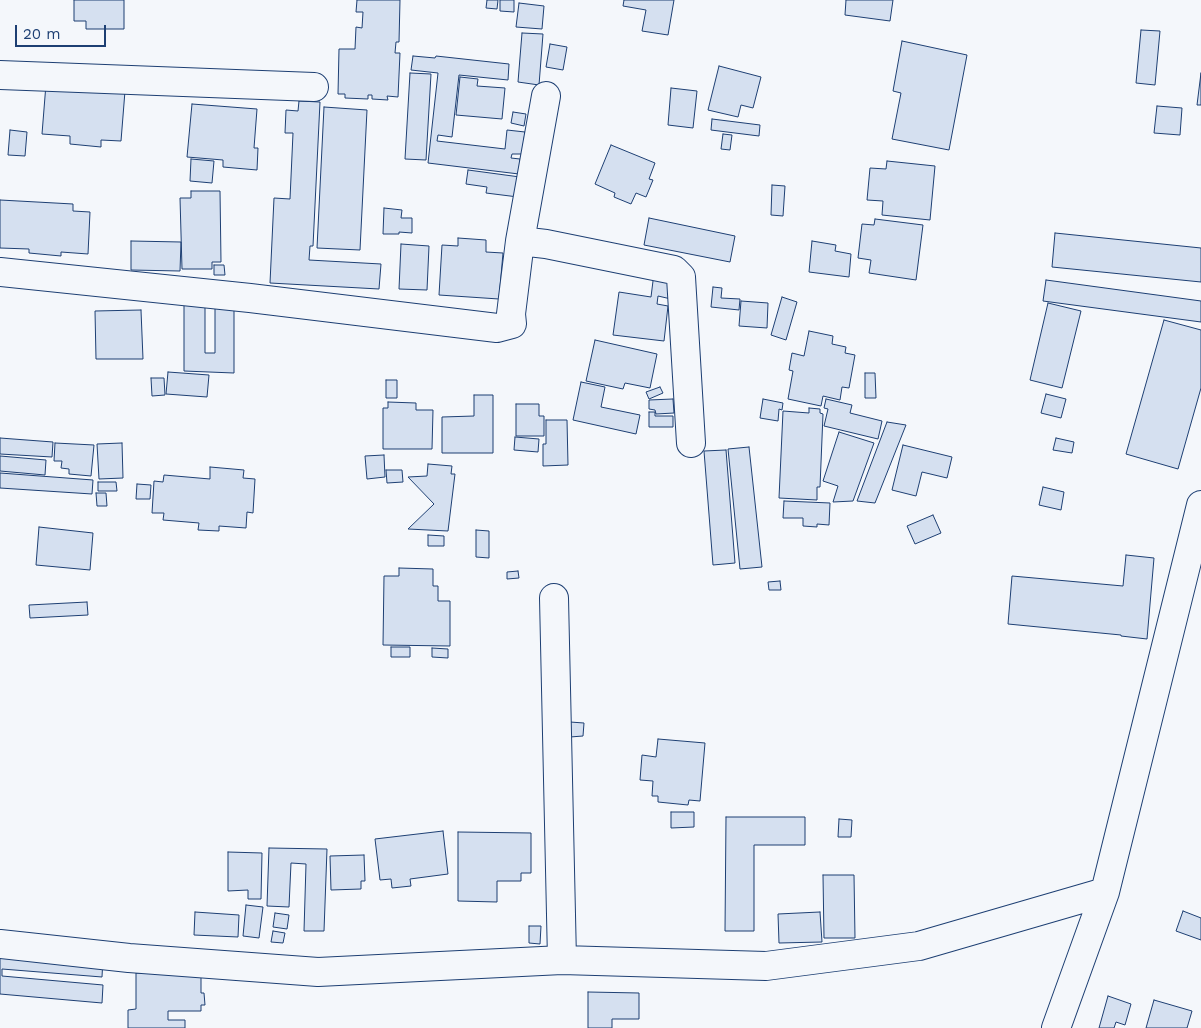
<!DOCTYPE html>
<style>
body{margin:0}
#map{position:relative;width:1201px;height:1028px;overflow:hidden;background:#f4f7fb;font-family:"Work Sans",sans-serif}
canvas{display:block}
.scale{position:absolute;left:15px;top:25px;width:91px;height:22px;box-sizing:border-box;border:2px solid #1d3f73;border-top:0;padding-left:6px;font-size:15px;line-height:18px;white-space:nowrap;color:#1d3f73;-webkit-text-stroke:4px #f4f7fb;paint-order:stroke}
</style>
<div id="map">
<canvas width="1201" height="1028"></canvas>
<div class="scale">20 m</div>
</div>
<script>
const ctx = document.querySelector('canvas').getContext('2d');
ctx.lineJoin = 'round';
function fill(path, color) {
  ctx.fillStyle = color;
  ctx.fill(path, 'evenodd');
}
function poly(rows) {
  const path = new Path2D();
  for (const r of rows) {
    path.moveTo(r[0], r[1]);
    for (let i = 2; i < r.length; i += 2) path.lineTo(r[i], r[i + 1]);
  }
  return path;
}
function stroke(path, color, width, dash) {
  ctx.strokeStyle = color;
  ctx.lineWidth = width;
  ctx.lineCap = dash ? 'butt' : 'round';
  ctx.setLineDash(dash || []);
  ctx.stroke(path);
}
const building = poly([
 [74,0,124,0,124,29,86,29,86,21,74,21,74,0],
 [357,0,400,0,399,42,396,42,395,53,400,53,398,97,387,96,388,100,372,99,372,95,368,95,368,99,345,98,345,94,338,94,339,49,355,49,356,27,362,28,363,12,356,12,357,0],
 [487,0,498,0,497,9,486,8,487,0],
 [500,0,514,0,514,12,500,11,500,0],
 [624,0,674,0,668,35,642,31,646,10,623,6,624,0],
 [846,0,893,0,890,21,845,15,846,0],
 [519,3,544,6,542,29,516,27,519,3],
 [1141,30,1160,31,1155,85,1136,83,1141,30],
 [522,33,543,34,539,85,518,82,522,33],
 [902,41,967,55,949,150,892,139,901,93,893,91,902,41],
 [550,44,567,47,563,70,546,67,550,44],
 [413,56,435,58,436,56,509,64,508,80,459,75,452,137,438,135,437,141,505,149,507,130,525,132,522,154,512,154,511,158,520,159,519,174,428,163,438,73,411,70,413,56],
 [719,66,761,77,753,108,741,105,738,117,708,110,719,66],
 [410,73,431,74,426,160,405,159,410,73],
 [1201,73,1201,105,1197,105,1201,73],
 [460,77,478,79,477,86,505,88,502,119,456,115,460,77],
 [46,84,125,91,121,141,101,140,101,147,70,144,70,136,42,134,46,84],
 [671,88,697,91,693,128,668,125,671,88],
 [299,101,320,102,313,246,310,246,309,260,381,264,379,289,270,283,274,198,290,199,293,133,285,133,286,110,298,111,299,101],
 [192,104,257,109,254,148,258,148,257,170,223,167,223,160,187,157,192,104],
 [1157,106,1182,108,1180,135,1154,133,1157,106],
 [324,107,367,110,360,250,317,248,324,107],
 [513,112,526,114,524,126,511,123,513,112],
 [712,119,760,125,759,136,711,130,712,119],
 [10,130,27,132,25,156,8,155,10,130],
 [723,134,732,135,730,150,721,149,723,134],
 [611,145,655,163,649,179,653,180,646,197,636,193,631,204,614,197,615,193,595,184,611,145],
 [191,159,214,161,212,183,190,181,191,159],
 [887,161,935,166,930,220,882,215,883,201,867,200,870,168,886,169,887,161],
 [468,170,520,177,518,197,486,193,487,187,466,184,468,170],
 [772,185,785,186,783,216,771,215,772,185],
 [191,191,220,191,221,262,212,262,212,269,182,269,180,198,191,198,191,191],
 [0,200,73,204,73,211,90,212,88,254,61,252,61,256,29,253,29,249,0,248,0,200],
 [384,208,402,210,401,218,412,218,412,233,399,232,399,234,383,234,384,208],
 [649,218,735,236,730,262,644,245,649,218],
 [875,219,923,225,916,280,869,273,871,260,858,258,862,224,874,225,875,219],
 [1055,233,1201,248,1201,282,1052,267,1055,233],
 [458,238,486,240,486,252,503,253,499,299,439,295,442,245,458,246,458,238],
 [131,241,181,242,180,271,131,270,131,241],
 [812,241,836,245,835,251,851,254,849,277,809,272,812,241],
 [401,244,429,246,427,290,399,289,401,244],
 [214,265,224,265,225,275,214,275,214,265],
 [654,273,674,276,671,299,658,296,657,304,668,306,664,341,613,335,619,292,651,297,654,273],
 [1046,280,1201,301,1201,322,1043,301,1046,280],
 [713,287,722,288,721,298,740,299,739,310,711,307,713,287],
 [782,297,797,302,786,340,771,335,782,297],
 [184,299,205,299,205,353,215,353,215,302,234,301,234,373,184,371,184,299],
 [741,301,768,303,767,328,739,326,741,301],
 [1048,303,1081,311,1062,388,1030,380,1048,303],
 [141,310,143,359,96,359,95,311,141,310],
 [1164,320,1201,330,1201,388,1178,469,1126,454,1164,320],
 [809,331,833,336,832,344,846,347,845,353,855,355,849,388,842,387,840,400,823,396,821,406,788,399,793,371,789,370,792,353,804,356,809,331],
 [595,340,657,354,650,388,625,383,623,389,586,381,595,340],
 [168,372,209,375,207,397,166,394,168,372],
 [865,373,875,373,876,398,865,398,865,373],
 [151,378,164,378,165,395,152,396,151,378],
 [386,380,397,380,397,398,386,398,386,380],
 [581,382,605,387,601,407,640,415,636,434,573,420,581,382],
 [660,387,663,393,649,399,646,392,660,387],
 [1046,394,1066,399,1061,418,1041,413,1046,394],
 [474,395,493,395,493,453,442,453,442,417,474,416,474,395],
 [673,399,674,413,656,414,655,410,649,409,649,400,673,399],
 [763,399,783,403,782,410,779,409,778,421,760,418,763,399],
 [826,399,852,405,850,413,882,421,878,439,824,426,828,409,824,408,826,399],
 [388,402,416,403,416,410,433,410,432,449,383,449,383,408,388,408,388,402],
 [516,404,539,404,539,416,544,416,544,436,516,436,516,404],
 [809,408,820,409,820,413,823,414,820,487,817,487,817,500,779,498,783,411,809,413,809,408],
 [649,412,655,412,655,416,673,416,673,427,649,427,649,412],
 [546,420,567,420,568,465,543,466,543,444,546,444,546,420],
 [887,422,906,425,875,503,857,501,887,422],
 [839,432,874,443,853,501,833,502,838,486,823,481,839,432],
 [515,437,539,439,538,452,514,450,515,437],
 [0,438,53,442,52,457,0,454,0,438],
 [1056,438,1074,442,1072,453,1053,450,1056,438],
 [55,443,94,445,91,476,69,474,69,469,61,468,62,461,54,461,55,443],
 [122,443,123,478,99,479,97,444,122,443],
 [903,445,952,457,947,478,922,472,916,496,892,490,903,445],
 [749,447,762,567,740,569,728,449,749,447],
 [726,450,735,563,713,565,704,451,726,450],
 [384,455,385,477,367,479,365,456,384,455],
 [0,456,46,460,45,475,0,471,0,456],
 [428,464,452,466,451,474,455,474,448,531,408,529,434,504,408,477,427,476,428,464],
 [210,467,244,470,243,478,255,479,253,513,247,512,246,528,219,526,219,531,198,530,199,523,163,520,164,513,152,513,154,481,163,482,164,475,210,479,210,467],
 [386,470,402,470,403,482,387,483,386,470],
 [0,473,93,480,92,494,0,488,0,473],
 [98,482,116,482,117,491,98,491,98,482],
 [137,484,151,485,150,499,136,499,137,484],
 [1043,487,1064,492,1061,510,1039,505,1043,487],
 [96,493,106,493,107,506,97,506,96,493],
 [784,501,830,503,829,525,817,524,817,527,803,526,803,518,783,518,784,501],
 [933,515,941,533,915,544,907,526,933,515],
 [39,527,93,533,90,570,36,565,39,527],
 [476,530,489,531,489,558,476,557,476,530],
 [428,535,444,536,444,546,428,546,428,535],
 [1126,555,1154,558,1147,639,1121,636,1121,635,1008,624,1012,576,1123,586,1126,555],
 [399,568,433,569,433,586,438,586,438,601,450,601,450,646,383,645,384,576,399,576,399,568],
 [518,571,519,578,507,579,507,572,518,571],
 [780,581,781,590,769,590,768,582,780,581],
 [87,602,88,615,30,618,29,605,87,602],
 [391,647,410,647,410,657,391,657,391,647],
 [432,648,448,649,448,658,432,657,432,648],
 [570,722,584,723,583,736,570,737,570,722],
 [658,739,705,743,700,801,689,800,688,805,658,802,658,796,652,796,653,781,640,780,642,755,656,757,658,739],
 [671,812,694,812,694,827,671,828,671,812],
 [726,817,805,817,805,845,754,845,754,931,725,931,726,817],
 [839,819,852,820,851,837,838,837,839,819],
 [443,831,448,874,410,879,411,886,392,888,391,879,380,880,375,839,443,831],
 [458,832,531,833,531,873,521,873,521,881,497,881,497,902,458,901,458,832],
 [269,848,327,849,324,931,304,931,306,864,291,863,289,907,267,906,269,848],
 [228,852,262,853,261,899,248,899,248,890,228,891,228,852],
 [364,855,365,881,361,881,361,889,331,890,330,856,364,855],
 [823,875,854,875,855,938,824,938,823,875],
 [246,905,263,907,259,938,243,936,246,905],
 [1183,911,1201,918,1201,940,1176,931,1183,911],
 [195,912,239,915,238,937,194,935,195,912],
 [820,912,822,942,779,943,778,914,820,912],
 [275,913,289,915,287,929,273,927,275,913],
 [529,926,541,926,540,944,529,943,529,926],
 [273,931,285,933,283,943,271,942,273,931],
 [0,949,103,958,102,977,2,969,2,976,103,985,102,1003,0,994,0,949],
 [201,972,201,993,204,993,205,1005,201,1005,201,1011,168,1011,168,1020,185,1020,185,1028,128,1028,128,1010,136,1009,136,973,201,972],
 [588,992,639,993,639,1019,612,1019,612,1028,588,1028,588,992],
 [1108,996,1131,1004,1125,1025,1116,1022,1114,1028,1099,1028,1108,996],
 [1154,1000,1192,1011,1187,1028,1146,1028,1154,1000]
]);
fill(building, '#d5e0f0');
stroke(building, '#1d3f73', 1);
const minor = poly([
 [0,75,314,87],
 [520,241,546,96],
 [0,272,250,298,497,328,512,324,511,314,520,241,546,244,674,270,681,277,691,443],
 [554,598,562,960],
 [0,944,129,958,318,972,562,960,766,966,919,946,1105,892],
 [1056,1028,1105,892,1201,505]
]);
stroke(minor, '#1d3f73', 30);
stroke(minor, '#f4f7fb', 28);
</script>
